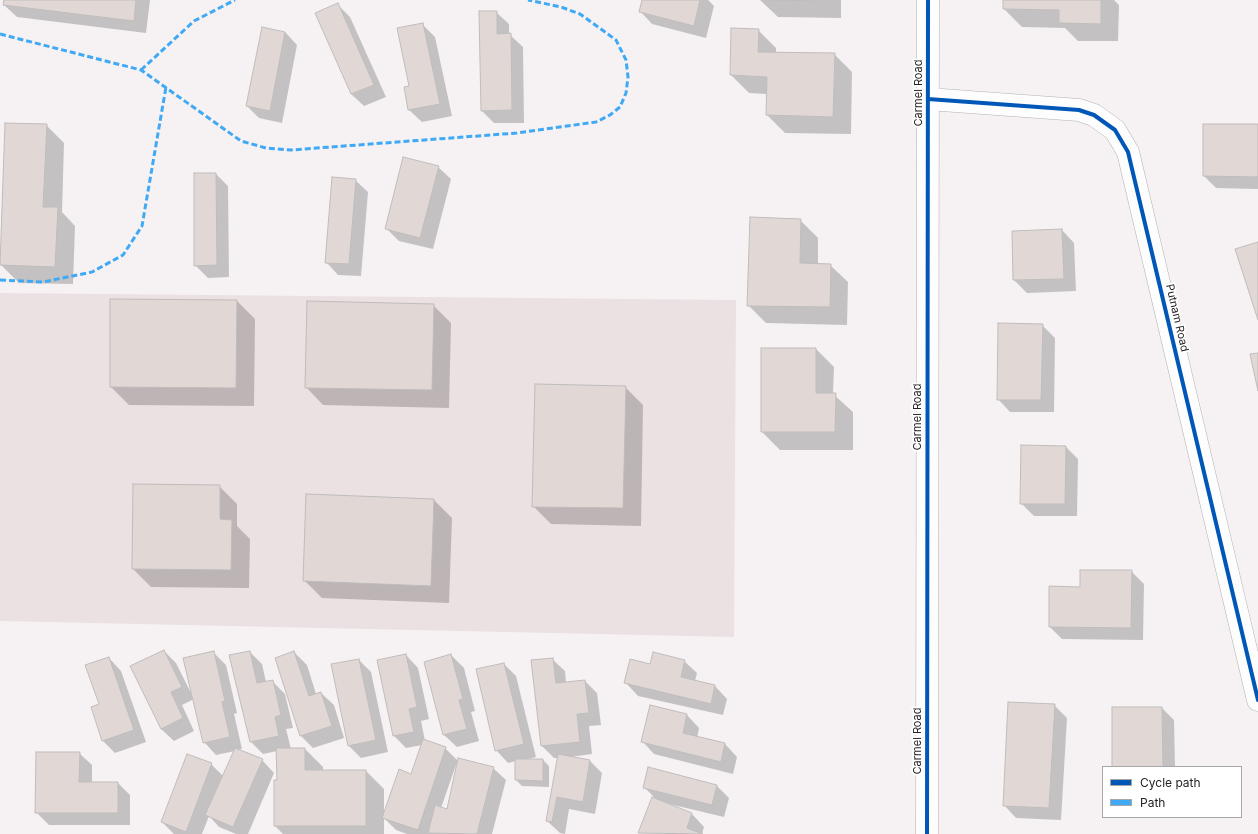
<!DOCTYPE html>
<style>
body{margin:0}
#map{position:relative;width:1258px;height:834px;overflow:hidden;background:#f6f2f3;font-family:Inter,sans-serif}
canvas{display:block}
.legend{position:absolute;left:1102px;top:766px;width:140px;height:52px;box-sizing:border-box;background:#fff;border:1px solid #a8a7a7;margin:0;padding:5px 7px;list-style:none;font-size:12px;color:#252223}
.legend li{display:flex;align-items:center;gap:8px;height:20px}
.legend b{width:20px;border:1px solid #a8a7a7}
</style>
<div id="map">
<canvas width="1258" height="834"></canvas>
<ul class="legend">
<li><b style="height:5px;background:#0057b8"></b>Cycle path</li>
<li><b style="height:5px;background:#3fa9f5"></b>Path</li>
</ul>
</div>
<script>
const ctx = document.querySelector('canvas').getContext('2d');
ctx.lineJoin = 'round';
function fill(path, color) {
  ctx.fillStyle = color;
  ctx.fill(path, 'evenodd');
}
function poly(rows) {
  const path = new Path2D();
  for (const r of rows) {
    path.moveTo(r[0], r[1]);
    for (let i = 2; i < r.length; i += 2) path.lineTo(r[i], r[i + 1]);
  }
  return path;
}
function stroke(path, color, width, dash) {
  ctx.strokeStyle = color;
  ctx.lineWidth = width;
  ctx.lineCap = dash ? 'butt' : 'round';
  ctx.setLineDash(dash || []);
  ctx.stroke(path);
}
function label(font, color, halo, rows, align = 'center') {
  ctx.font = font + ' Inter,sans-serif';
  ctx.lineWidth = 3.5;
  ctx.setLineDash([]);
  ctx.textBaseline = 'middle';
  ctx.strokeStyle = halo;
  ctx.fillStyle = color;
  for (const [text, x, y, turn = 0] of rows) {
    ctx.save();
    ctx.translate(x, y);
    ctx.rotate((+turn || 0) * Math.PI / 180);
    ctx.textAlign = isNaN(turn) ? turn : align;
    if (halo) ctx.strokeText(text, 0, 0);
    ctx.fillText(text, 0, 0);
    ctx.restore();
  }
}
fill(poly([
 [0,293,736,300,734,637,0,621]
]), '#ebe1e3');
fill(poly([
 [5,0,150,0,146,33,17,17,4,5],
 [643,0,708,0,714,6,706,38,652,24,640,11],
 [760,0,841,0,841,18,778,17],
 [1004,0,1114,0,1119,5,1118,41,1078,41,1065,28,1022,27,1004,9],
 [338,5,350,17,386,97,364,106,351,94],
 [496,12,509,24,509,34,523,47,524,123,494,123,482,111],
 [422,24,435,37,452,116,422,122,409,110],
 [758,30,776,48,776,53,834,54,852,72,851,134,785,133,767,115,767,94,749,93,731,75],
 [285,32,297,45,282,123,259,118,247,106],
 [46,125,64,143,62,212,75,226,73,284,19,283,1,265],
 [1258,125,1258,189,1216,188,1204,176],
 [438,167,451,179,433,249,399,241,386,228],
 [216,174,228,186,229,277,208,278,195,265],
 [355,180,368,192,361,276,338,275,326,262],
 [800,220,818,238,818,264,830,265,848,282,847,325,766,323,748,305],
 [1062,230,1074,243,1076,291,1027,293,1014,280,1013,232],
 [237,301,255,319,254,406,129,405,111,387],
 [433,305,451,323,449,408,323,405,306,387],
 [1042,325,1055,338,1054,412,1010,412,998,399],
 [762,349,816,349,834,367,833,394,853,412,853,450,780,450,762,432],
 [625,387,643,405,641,526,551,524,533,506],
 [1066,447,1078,459,1077,516,1034,516,1021,503],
 [219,486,237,504,237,526,250,539,249,588,151,587,133,569],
 [434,500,452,518,449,603,322,598,304,580],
 [1131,571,1144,584,1143,640,1062,639,1050,627],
 [164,651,176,663,192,695,213,652,226,665,237,713,234,714,242,749,237,750,262,760,274,773,248,834,236,834,219,827,209,816,202,834,174,834,162,822,211,764,223,776,235,751,216,755,204,742,194,699,182,705,194,731,174,741,161,729],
 [250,652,262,664,266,682,272,681,285,694,293,728,286,729,291,749,305,749,323,767,323,771,366,771,384,789,384,816,412,775,422,745,406,748,394,736,406,655,418,668,429,719,421,721,425,741,445,748,458,761,493,768,506,780,492,834,407,834,396,830,384,818,384,834,283,834,275,826,275,781,278,781,277,751,263,754,251,742,231,656],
 [456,765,457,765,448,810,441,808],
 [294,652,307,665,316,694,321,693,334,705,344,738,313,748,301,736,276,658],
 [451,655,464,668,475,711,471,712,479,741,457,747,444,735,425,663],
 [109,658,121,671,146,742,115,753,103,741,100,705],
 [552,659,565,671,566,683,585,681,597,693,601,725,589,726,592,754,570,757,590,761,602,773,595,814,569,809,565,834,560,833,547,821,558,758,554,758,542,746,533,661],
 [359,660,371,672,388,752,361,758,349,746,332,665],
 [684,661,697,673,695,681,715,686,727,699,723,715,638,696,626,683,651,665],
 [504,664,516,676,536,757,524,760,543,760,549,766,549,787,522,786,516,780,516,761,508,763,496,750],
 [1054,705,1067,718,1061,820,1016,818,1004,805],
 [1162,708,1174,720,1175,767,1113,767],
 [687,715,699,728,697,738,725,744,737,757,733,774,654,754,642,741],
 [79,753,92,765,92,783,118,783,130,795,130,825,49,825,36,812],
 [717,786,729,798,724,817,665,803,692,814,704,827,702,834,639,833,654,797,644,787]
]), '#0003');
const building = poly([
 [4,0,136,0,134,21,3,5,4,0],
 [642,0,700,0,694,26,639,12,642,0],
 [769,0,823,0,823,1,769,0],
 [1003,0,1101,0,1101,24,1059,23,1059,10,1003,9,1003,0],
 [338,3,374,85,351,94,315,13,338,3],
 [479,11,497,11,497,34,511,33,512,110,481,111,479,11],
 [423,23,440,104,408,110,404,87,409,86,397,28,423,23],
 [262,27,285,32,270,111,246,106,262,27],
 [731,28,759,29,758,52,835,53,833,117,766,115,767,77,730,75,731,28],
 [5,123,47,124,43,207,58,207,55,267,0,265,5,123],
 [1203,124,1258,124,1258,177,1203,176,1203,124],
 [403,157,439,166,420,238,385,229,403,157],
 [194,173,216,173,217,265,194,266,194,173],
 [332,177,356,179,349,264,325,263,332,177],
 [750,217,801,219,800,263,831,264,830,307,747,306,750,217],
 [1062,229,1064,279,1013,280,1012,231,1062,229],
 [1258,242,1258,320,1235,249,1258,242],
 [110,299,237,300,236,388,110,387,110,299],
 [307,301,434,304,432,390,305,388,307,301],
 [998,323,1043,324,1041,400,997,400,998,323],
 [761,348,816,348,816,393,836,393,835,432,761,432,761,348],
 [1258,353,1258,391,1250,354,1258,353],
 [535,384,626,386,623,508,532,507,535,384],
 [1021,445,1066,446,1065,504,1020,504,1021,445],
 [133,484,220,485,220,519,232,520,231,570,132,569,133,484],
 [306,494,434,499,431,586,303,581,306,494],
 [1080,570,1132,570,1131,628,1049,627,1049,586,1080,587,1080,570],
 [164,650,182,687,171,692,183,718,161,729,130,666,164,650],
 [214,651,225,701,222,702,230,737,203,743,183,658,214,651],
 [250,651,257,683,273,680,281,715,275,717,279,736,250,742,229,655,250,651],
 [294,651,309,696,321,692,332,726,300,736,275,658,294,651],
 [653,652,685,660,681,677,715,685,711,704,624,683,630,659,650,664,653,652],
 [406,654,417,707,409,709,414,732,393,736,377,660,406,654],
 [451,654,463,699,459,700,467,729,443,735,424,662,451,654],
 [109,657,134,730,102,741,91,707,99,704,85,665,109,657],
 [553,658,556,683,585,680,589,713,577,714,580,742,541,746,531,660,553,658],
 [359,659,376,740,348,746,331,664,359,659],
 [504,663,524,744,495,751,476,669,504,663],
 [1008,702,1055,704,1049,808,1003,806,1008,702],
 [650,705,687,714,683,733,725,743,721,762,641,742,650,705],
 [1112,707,1162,707,1163,767,1112,767,1112,707],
 [423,739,446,747,418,830,382,818,399,769,411,774,423,739],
 [235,748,263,759,233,827,205,815,235,748],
 [276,748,305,748,305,770,366,770,366,826,274,826,274,780,277,780,276,748],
 [36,752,80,752,79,782,118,782,118,813,35,813,36,752],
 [187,754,212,763,186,832,161,822,187,754],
 [558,754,590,760,583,802,557,797,552,822,546,821,558,754],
 [458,758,494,767,477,834,428,833,435,805,447,809,458,758],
 [515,759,543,759,543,781,515,780,515,759],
 [648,767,717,785,712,805,643,788,648,767],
 [652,797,692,813,687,828,703,834,638,833,652,797]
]);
fill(building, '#e1d8d6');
stroke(building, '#bfbcbc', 1);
const street = poly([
 [928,99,1079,110,1094,115,1115,130,1128,152,1258,700],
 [927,834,928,0]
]);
stroke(street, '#b4b1b2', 23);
stroke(street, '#fefdfd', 22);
stroke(poly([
 [0,34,141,70,241,141,266,148,291,150,517,133,596,122,610,115,620,107,626,93,628,77,626,60,616,40,580,14,561,7,528,0],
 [141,70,194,21,235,0],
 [0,280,43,282,92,272,123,255,142,226,166,87]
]), '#3fa9f5', 3, [6, 3]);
stroke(poly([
 [928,99,1079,110,1094,115,1115,130,1128,152,1258,700],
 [927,834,928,0]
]), '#0057b8', 4);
label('11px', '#252223', '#fff', [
 ["Carmel Road",919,93,-90],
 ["Putnam Road",1177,318,77],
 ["Carmel Road",918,417,-90],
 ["Carmel Road",918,741,-90]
]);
</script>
